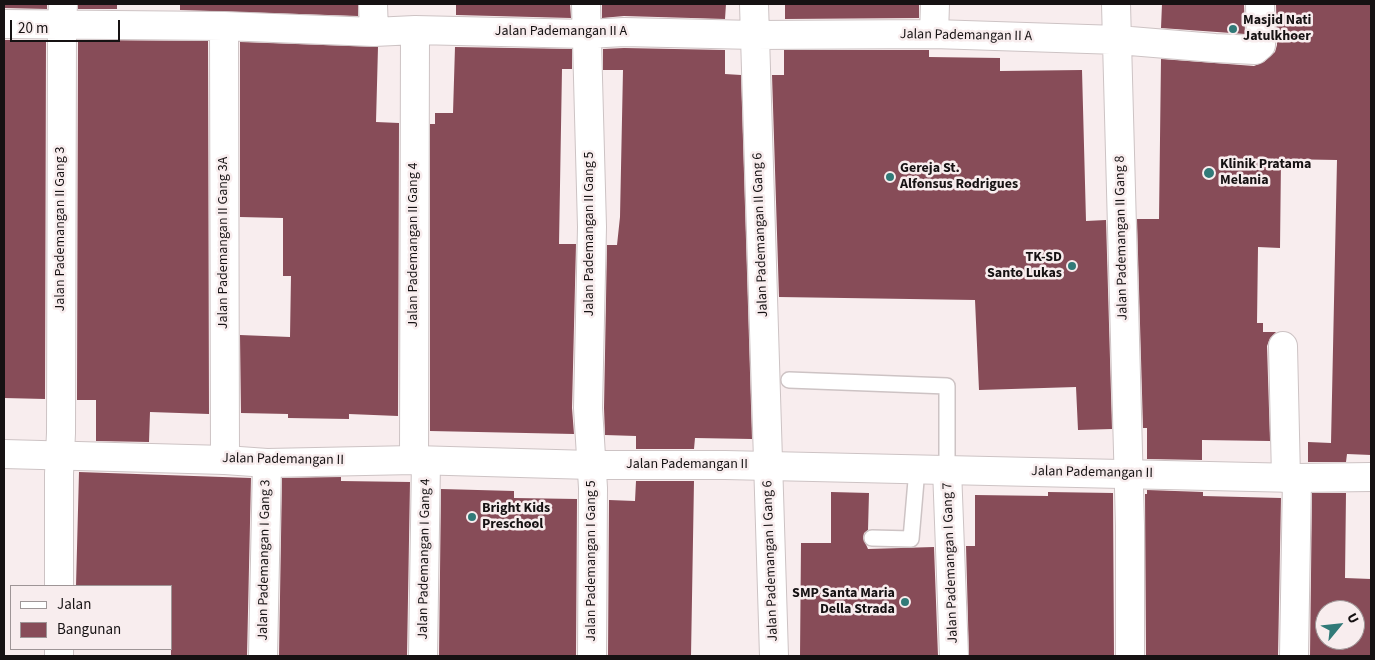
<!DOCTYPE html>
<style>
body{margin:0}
#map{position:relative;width:1375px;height:660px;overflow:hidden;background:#f8edee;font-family:"Source Sans 3",sans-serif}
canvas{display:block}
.frame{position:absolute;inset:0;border:5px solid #161213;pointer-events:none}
.legend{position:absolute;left:10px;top:585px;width:162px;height:65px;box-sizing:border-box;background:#f8edee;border:1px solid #9e9596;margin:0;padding:6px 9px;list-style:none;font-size:15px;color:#161213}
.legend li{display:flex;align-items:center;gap:10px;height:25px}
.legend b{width:25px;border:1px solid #9e9596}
.north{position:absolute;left:1315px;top:600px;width:50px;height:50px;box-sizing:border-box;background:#f8edee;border:1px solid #9e9596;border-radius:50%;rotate:62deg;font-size:14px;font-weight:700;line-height:20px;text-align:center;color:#161213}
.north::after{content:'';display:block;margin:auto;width:18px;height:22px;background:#317a78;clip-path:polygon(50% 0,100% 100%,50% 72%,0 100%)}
.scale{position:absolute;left:10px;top:20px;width:110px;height:22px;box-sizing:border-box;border:2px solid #161213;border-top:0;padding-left:6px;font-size:15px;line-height:18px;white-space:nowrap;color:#161213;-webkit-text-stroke:4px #f8edee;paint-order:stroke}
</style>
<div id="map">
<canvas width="1375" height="660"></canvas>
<div class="frame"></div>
<ul class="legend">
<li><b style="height:6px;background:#fff"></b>Jalan</li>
<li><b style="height:14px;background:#874c58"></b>Bangunan</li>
</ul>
<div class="north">U</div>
<div class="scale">20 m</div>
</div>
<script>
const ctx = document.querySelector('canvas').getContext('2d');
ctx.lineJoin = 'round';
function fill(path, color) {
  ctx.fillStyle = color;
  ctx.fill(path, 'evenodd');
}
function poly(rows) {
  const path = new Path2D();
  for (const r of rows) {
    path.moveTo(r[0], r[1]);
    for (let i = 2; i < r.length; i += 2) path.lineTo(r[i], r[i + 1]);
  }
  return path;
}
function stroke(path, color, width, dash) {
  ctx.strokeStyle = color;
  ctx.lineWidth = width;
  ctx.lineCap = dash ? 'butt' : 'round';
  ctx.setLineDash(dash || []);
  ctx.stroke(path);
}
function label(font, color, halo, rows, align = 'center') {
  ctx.font = font + ' "Source Sans 3",sans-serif';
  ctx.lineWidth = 5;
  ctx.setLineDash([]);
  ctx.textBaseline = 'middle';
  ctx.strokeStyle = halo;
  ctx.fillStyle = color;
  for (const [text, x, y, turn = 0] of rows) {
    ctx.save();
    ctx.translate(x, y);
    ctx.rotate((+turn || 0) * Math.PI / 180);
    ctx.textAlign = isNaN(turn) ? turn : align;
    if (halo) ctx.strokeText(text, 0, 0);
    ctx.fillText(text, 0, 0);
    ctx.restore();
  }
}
fill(poly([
 [4,4,47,4,47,9,4,8],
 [78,4,117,4,117,9,78,9],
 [180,4,358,4,358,16,180,10],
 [456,4,570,4,571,18,456,15],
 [602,4,726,4,725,19,624,16,602,18],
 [785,4,919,4,919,18,785,19],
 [1162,4,1244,4,1245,34,1161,28],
 [1276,4,1371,4,1371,455,1347,454,1346,462,1308,462,1308,442,1331,443,1337,160,1281,159,1280,248,1258,247,1257,323,1263,323,1263,332,1276,332,1270,338,1267,346,1270,441,1202,440,1202,460,1147,459,1147,428,1143,428,1137,219,1159,219,1161,59,1254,66,1264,62,1275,52,1277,45],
 [4,40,46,40,45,399,4,398],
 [78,40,208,41,209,414,150,412,149,442,96,441,96,400,77,400],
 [240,42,378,47,376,122,399,123,398,416,349,414,349,419,288,418,288,414,241,413,240,335,290,337,291,276,283,276,283,218,240,217],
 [455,47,572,49,572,69,562,69,559,244,576,244,572,408,574,434,430,431,430,124,435,124,435,113,453,113],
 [624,48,725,50,725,74,741,75,752,439,695,438,694,449,636,449,636,436,605,435,604,408,607,245,617,245,620,217,623,70,603,70,603,49],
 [784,50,929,50,929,57,1000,58,1000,71,1082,70,1086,221,1106,220,1112,429,1078,430,1076,387,979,390,975,300,779,297,772,75,784,75],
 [79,472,251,478,247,656,171,656,171,586,76,586],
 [341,477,341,481,410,482,407,656,279,656,282,478],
 [636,481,694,481,691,656,608,656,609,500,635,501],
 [441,489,514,491,514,498,577,499,576,656,439,656],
 [1147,490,1203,492,1203,496,1281,498,1278,656,1146,656,1145,494,1147,494],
 [831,492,869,493,868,530,864,533,863,538,868,549,934,547,938,656,800,656,801,543,831,543],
 [1048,492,1113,493,1114,656,969,656,966,546,975,546,975,495,1048,496],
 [1312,493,1346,493,1345,578,1371,579,1371,656,1310,656],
 [1325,610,1355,610,1355,640,1325,640]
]), '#874c58');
const lane = poly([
 [789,380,947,386,947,469],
 [872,538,911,539,917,469]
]);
const street = poly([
 [373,4,374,32],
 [586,4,592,227,588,408,593,488,592,656],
 [754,4,774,656],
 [1116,4,1130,526,1130,656],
 [4,24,224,26,374,32,415,30,587,34,624,32,755,35,934,34,1118,40,1215,48,1255,50,1261,45,1260,4],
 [224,26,225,460],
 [934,34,935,4],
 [1283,346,1286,478],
 [414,460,415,30],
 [947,469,954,656],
 [59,586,59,474,61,433,62,25,63,4],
 [59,649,59,656],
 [263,656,267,463],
 [423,656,426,461],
 [1294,656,1297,478]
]);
const secondary = poly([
 [4,454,225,460,267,463,414,460,591,465,725,465,1297,478,1371,477]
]);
stroke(lane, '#cdc3c4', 18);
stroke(street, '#cdc3c4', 30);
stroke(secondary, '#cdc3c4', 30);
stroke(lane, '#fff', 15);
stroke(street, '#fff', 28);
stroke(secondary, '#fff', 28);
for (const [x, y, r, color] of [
 [1233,29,5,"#317a78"],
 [1209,173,6,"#317a78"],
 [890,177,5,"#317a78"],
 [1072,266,5,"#317a78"],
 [472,517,5,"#317a78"],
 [905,602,5,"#317a78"]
]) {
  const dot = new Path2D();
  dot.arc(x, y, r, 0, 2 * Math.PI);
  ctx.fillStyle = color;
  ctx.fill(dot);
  stroke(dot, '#f8edee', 2);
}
label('bold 14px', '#161213', '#f8edee', [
 ["Masjid Nati",1243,21],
 ["Jatulkhoer",1243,37],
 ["Klinik Pratama",1220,165],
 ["Melania",1220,181],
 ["Gereja St.",900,169],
 ["Alfonsus Rodrigues",900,185],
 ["TK-SD",1062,258,"right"],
 ["Santo Lukas",1062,274,"right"],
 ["Bright Kids",482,509],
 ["Preschool",482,525],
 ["SMP Santa Maria",895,594,"right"],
 ["Della Strada",895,610,"right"]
], 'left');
label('14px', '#161213', '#f8edee', [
 ["Jalan Pademangan II A",561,32],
 ["Jalan Pademangan II A",966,36,1],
 ["Jalan Pademangan II Gang 3",61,229,-90],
 ["Jalan Pademangan II Gang 5",590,234,-90],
 ["Jalan Pademangan II Gang 6",761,235,-92],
 ["Jalan Pademangan II Gang 8",1122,238,-91],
 ["Jalan Pademangan II Gang 3A",224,243,-90],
 ["Jalan Pademangan II Gang 4",414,245,-90],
 ["Jalan Pademangan II",283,460,1],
 ["Jalan Pademangan II",687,465],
 ["Jalan Pademangan II",1092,473,1],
 ["Jalan Pademangan I Gang 4",425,559,-89],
 ["Jalan Pademangan I Gang 3",265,560,-89],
 ["Jalan Pademangan I Gang 5",592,561,-90],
 ["Jalan Pademangan I Gang 6",771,561,-92],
 ["Jalan Pademangan I Gang 7",951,563,-92]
]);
</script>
